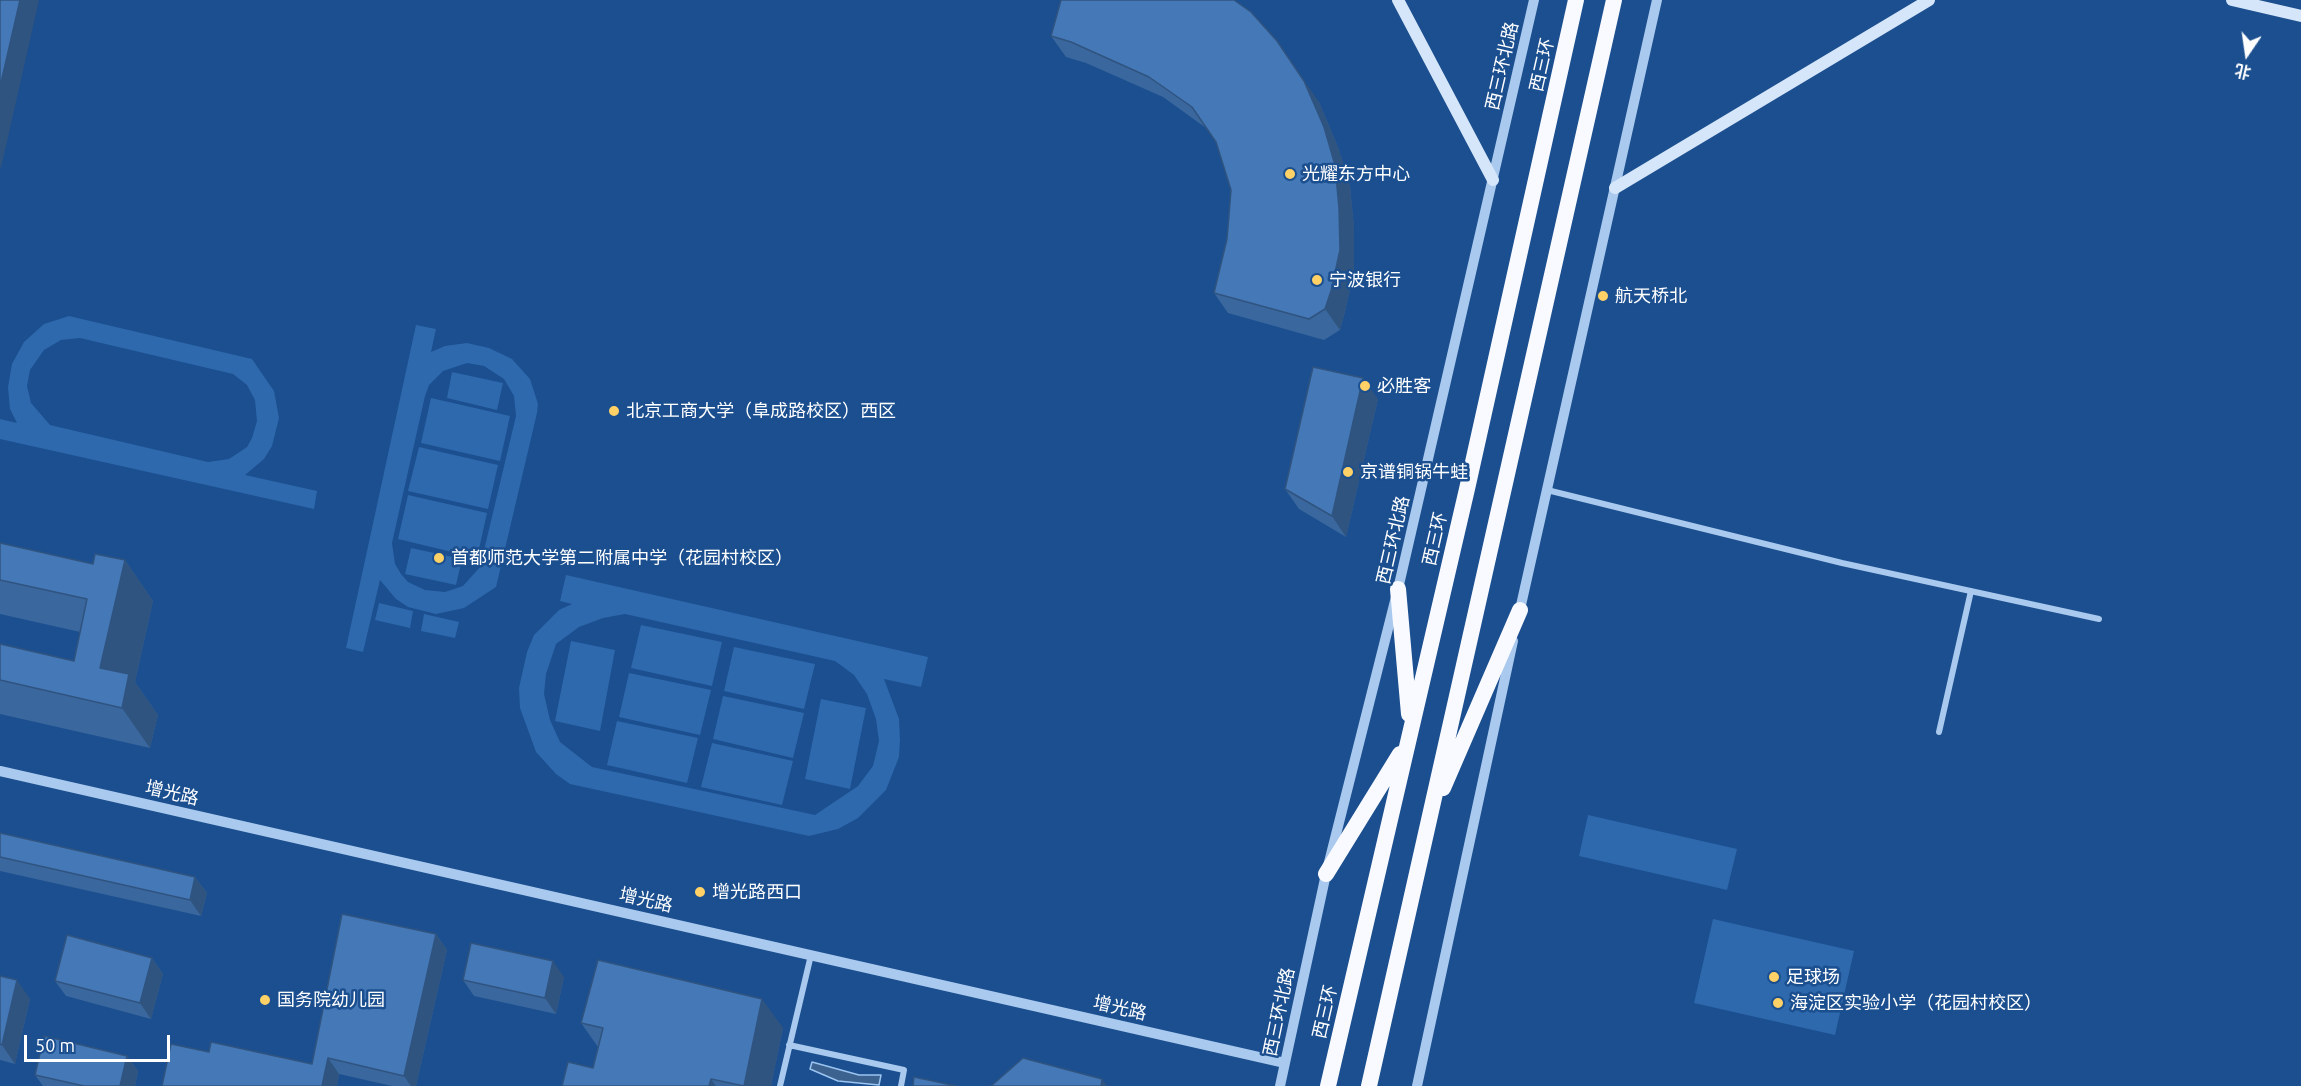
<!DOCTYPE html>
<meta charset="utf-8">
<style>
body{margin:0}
#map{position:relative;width:2301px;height:1086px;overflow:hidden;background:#1b4f8f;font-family:Ubuntu,"Noto Sans SC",sans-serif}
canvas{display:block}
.north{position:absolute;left:2217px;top:24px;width:60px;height:60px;-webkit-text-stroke:4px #1b4f8f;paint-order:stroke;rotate:193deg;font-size:16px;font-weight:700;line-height:24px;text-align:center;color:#fff}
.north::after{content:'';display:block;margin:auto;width:21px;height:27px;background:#fff;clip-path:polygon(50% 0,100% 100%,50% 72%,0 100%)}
.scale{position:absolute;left:24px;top:1035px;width:146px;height:27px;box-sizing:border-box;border:3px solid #fff;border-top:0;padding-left:8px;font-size:18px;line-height:21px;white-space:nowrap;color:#fff;-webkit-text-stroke:4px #1b4f8f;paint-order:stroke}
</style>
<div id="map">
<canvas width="2301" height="1086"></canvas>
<div class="north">北</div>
<div class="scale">50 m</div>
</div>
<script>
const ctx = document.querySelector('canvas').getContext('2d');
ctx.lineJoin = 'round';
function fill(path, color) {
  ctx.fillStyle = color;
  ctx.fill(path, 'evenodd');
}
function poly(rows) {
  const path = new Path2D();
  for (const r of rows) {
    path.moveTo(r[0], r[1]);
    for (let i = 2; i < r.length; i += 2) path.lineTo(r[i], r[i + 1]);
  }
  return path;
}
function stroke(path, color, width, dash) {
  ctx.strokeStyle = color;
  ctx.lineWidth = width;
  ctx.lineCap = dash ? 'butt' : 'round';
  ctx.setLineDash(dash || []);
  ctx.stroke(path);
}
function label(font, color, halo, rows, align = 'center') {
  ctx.font = font + ' Ubuntu,"Noto Sans SC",sans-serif';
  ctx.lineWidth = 5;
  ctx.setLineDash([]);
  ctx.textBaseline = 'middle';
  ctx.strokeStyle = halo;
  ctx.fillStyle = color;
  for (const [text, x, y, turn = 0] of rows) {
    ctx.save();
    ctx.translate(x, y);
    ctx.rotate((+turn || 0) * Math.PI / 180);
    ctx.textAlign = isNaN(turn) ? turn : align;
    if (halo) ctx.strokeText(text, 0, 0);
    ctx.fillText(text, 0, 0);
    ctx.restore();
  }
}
fill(poly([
 [69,316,252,359,274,391,279,418,272,446,264,459,245,475,317,491,314,509,0,439,0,419,17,423,10,409,8,387,12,364,24,342,44,324],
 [80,338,233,374,247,385,255,400,257,421,252,438,247,447,229,459,208,462,50,425,31,403,27,386,30,370,44,350,61,340],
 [416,325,436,329,431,352,445,346,467,343,489,348,512,359,530,379,538,404,537,413,496,587,464,608,436,614,408,607,396,599,380,580,363,652,346,648],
 [467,363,484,366,504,379,514,396,516,416,480,567,463,586,445,592,425,590,408,582,401,574,395,564,392,543,425,396,429,385,443,371],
 [452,372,503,383,497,410,447,398],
 [431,398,510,416,500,461,421,443],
 [419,447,498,465,488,509,408,491],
 [408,495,487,513,477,558,398,539],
 [411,548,462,559,456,585,405,574],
 [566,575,928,657,921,687,884,679,899,719,900,740,899,757,886,790,858,818,838,829,809,836,570,784,556,774,536,752,520,708,519,688,527,652,534,635,559,610,572,604,560,601],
 [625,614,835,661,854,675,867,694,876,719,879,741,873,766,858,786,815,815,592,767,560,742,550,720,544,694,546,674,556,644,579,627,603,618],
 [379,603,413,611,410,628,375,620],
 [424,614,459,622,455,638,421,631],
 [641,625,722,642,712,686,631,668],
 [571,641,615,650,600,731,555,721],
 [734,647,815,664,804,709,724,691],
 [629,673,711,690,700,735,619,717],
 [723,696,804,713,793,758,713,739],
 [821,699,866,708,850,789,805,779],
 [617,721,698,738,687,783,607,765],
 [712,743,793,761,782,805,701,787],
 [1588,815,1737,849,1727,890,1579,856],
 [1713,919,1854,951,1835,1035,1694,1003]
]), '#2e69ad');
const water = poly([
 [812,1062,859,1075,881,1075,879,1085,838,1081,810,1069,812,1062]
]);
fill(water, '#3c6290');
stroke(water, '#9cc4f0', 1.5);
stroke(poly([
 [1547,490,1842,563,2099,619],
 [1939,732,1971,591],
 [789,1045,904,1070,901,1086],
 [780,1086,811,955]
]), '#a9c9ee', 6);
stroke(poly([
 [1519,614,1657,0],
 [0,771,1285,1063],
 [1280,1086,1326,874,1398,589,1534,0],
 [1417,1086,1513,641]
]), '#a9c9ee', 10);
stroke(poly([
 [1398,0,1493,180],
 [2232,0,2301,16],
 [1615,188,1929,0]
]), '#d6e6fa', 12);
stroke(poly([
 [1398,589,1409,714],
 [1443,788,1520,610],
 [1326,874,1400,754],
 [1328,1086,1467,489,1576,0],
 [1369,1086,1614,0]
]), '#f8faff', 16);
fill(poly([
 [1051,36,1319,102,1338,147,1350,186,1354,228,1354,271,1345,312,1340,330,1324,340,1228,313,1214,293,1227,239,1231,190,1216,142,1206,128,1163,97,1086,63,1066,57],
 [1378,399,1346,537,1299,509,1285,489],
 [0,543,93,564,125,560,153,601,135,682,158,715,150,748,0,714,0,644,74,661,80,632,0,614],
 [0,833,195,877,207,893,201,916,0,871],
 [436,934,447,950,416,1086,392,1086,339,1074,337,1086,162,1086,209,1052,312,1064],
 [152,958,163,974,151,1019,66,996,55,981],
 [0,976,30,999,15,1064,0,1060],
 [564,977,556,1014,474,996,463,980],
 [581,1023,783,1028,771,1086,562,1086,593,1068,598,1047],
 [127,1056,138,1071,135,1086,43,1086,35,1075]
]), '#3a679d');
fill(poly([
 [20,0,39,0,1,168,0,167,0,87],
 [1277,41,1319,102,1338,147,1350,186,1354,228,1354,271,1345,312,1340,330,1325,309],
 [1363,378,1378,399,1346,537,1332,516],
 [125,560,153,601,135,682,158,715,150,748,122,708,100,668],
 [195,877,207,893,201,916,190,900],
 [436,934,447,950,416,1086,411,1086,404,1076],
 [152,958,163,974,151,1019,140,1003],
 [553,961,564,977,556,1014,545,998],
 [17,980,30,999,15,1064,2,1045],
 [762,999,783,1028,771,1086,744,1086],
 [127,1056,138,1071,135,1086,120,1086],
 [328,1058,339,1074,337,1086,322,1086],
 [711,1079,716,1086,709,1086],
 [1102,1079,1107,1086,1101,1086]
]), '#305480');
const building = poly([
 [0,0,20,0,0,87,0,0],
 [1061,0,1234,0,1251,12,1277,41,1304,81,1324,127,1335,165,1339,208,1340,250,1331,291,1325,309,1309,319,1214,293,1227,239,1231,190,1216,142,1192,107,1149,77,1071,42,1051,36,1061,0],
 [1313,367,1363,378,1332,516,1285,489,1313,367],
 [0,543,93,564,95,554,125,560,100,668,129,674,122,708,0,680,0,644,74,661,87,599,0,580,0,543],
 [0,833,195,877,190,900,0,857,0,833],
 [342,914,436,934,404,1076,328,1058,322,1086,162,1086,171,1044,209,1052,211,1042,312,1064,342,914],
 [67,935,152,958,140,1003,55,981,67,935],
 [471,943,553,961,545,998,463,980,471,943],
 [598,960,762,999,744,1086,711,1079,709,1086,562,1086,568,1062,593,1068,603,1028,581,1023,598,960],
 [0,976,17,980,2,1045,0,1044,0,976],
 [44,1036,127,1056,120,1086,84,1086,35,1075,44,1036],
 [1023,1058,1102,1079,1101,1086,991,1086,1023,1058],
 [914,1077,956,1086,913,1086,914,1077]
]);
fill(building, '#4478b7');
stroke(building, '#305480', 1.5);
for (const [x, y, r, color] of [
 [1290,174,6,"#ffd166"],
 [1317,280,6,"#ffd166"],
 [1603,296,6,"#ffd166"],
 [1365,386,6,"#ffd166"],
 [614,411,6,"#ffd166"],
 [1348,472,6,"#ffd166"],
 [439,558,6,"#ffd166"],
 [700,892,6,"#ffd166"],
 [1774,977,6,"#ffd166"],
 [265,1000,6,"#ffd166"],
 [1778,1003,6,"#ffd166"]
]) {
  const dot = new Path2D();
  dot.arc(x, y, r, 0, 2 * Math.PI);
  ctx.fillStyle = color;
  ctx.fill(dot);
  stroke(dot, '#1b4f8f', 2);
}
label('18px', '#fff', '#1b4f8f', [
 ["西三环",1542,65,-77],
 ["西三环北路",1502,66,-77],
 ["西三环",1435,539,-77],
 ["西三环北路",1393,540,-77],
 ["增光路",172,793,13],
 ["增光路",646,900,13],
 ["增光路",1120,1008,13],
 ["西三环北路",1279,1012,-78],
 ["西三环",1325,1012,-77]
]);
label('18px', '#fff', '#1b4f8f', [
 ["光耀东方中心",1302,174],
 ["宁波银行",1329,280],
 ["航天桥北",1615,296],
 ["必胜客",1377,386],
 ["北京工商大学（阜成路校区）西区",626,411],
 ["京谱铜锅牛蛙",1360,472],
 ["首都师范大学第二附属中学（花园村校区）",451,558],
 ["增光路西口",712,892],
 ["足球场",1786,977],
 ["国务院幼儿园",277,1000],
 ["海淀区实验小学（花园村校区）",1790,1003]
], 'left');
</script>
